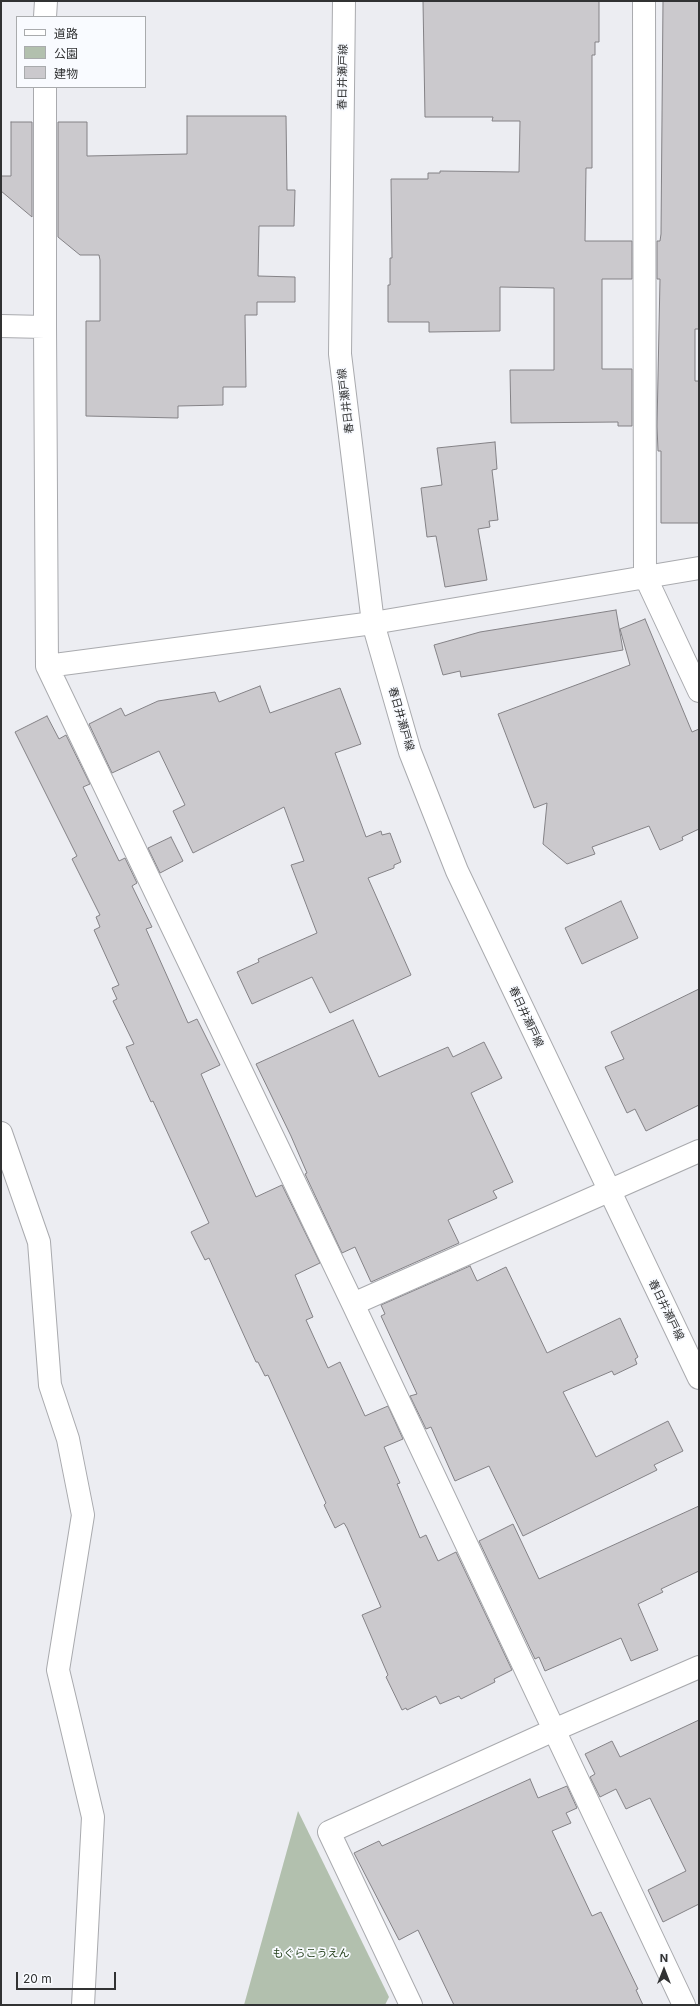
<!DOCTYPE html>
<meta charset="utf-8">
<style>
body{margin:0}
#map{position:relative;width:700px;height:2006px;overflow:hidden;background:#ecedf2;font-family:Inter,"Noto Sans JP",sans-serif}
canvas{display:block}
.frame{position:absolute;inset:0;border:2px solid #313233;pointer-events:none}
.legend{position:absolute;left:16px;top:16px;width:130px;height:72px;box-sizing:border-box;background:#f9fbff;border:1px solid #a9abad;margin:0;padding:5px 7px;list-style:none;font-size:12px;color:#313233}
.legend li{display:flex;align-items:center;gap:8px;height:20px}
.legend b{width:20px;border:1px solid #a9abad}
.north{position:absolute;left:644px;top:1950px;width:40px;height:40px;-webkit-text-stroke:3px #f9fbff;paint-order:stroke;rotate:0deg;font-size:11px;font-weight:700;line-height:16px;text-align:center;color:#313233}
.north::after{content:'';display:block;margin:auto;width:14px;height:18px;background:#313233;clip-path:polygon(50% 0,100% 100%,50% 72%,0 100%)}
.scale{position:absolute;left:16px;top:1972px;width:100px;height:18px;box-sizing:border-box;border:2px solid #313233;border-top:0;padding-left:5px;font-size:12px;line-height:14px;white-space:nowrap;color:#313233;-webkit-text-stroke:3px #f9fbff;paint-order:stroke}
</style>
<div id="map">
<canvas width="700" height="2006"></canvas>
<div class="frame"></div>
<ul class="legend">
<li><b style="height:5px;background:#fff"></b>道路</li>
<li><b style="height:11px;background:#b2c0ae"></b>公園</li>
<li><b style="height:11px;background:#cbc9cd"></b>建物</li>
</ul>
<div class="north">N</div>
<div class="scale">20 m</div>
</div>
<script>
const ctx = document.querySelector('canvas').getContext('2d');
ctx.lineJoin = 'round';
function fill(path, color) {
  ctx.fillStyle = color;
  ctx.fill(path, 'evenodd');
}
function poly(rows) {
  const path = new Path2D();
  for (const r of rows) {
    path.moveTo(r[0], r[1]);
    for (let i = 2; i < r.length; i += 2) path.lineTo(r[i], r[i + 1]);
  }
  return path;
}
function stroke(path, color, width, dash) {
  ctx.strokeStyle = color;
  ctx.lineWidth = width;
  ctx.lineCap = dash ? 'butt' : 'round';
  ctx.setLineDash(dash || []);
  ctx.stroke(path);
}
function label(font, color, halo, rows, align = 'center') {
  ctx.font = font + ' Inter,"Noto Sans JP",sans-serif';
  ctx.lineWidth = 3.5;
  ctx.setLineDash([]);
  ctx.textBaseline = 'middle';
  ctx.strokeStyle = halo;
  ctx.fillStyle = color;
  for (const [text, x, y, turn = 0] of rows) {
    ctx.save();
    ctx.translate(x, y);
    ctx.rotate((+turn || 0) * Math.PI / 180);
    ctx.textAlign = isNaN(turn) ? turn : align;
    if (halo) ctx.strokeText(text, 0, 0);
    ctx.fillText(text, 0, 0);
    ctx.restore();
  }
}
fill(poly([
 [298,1811,389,1997,385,2005,244,2005]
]), '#b2c0ae');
const building = poly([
 [423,1,599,1,599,42,595,42,595,55,592,55,592,168,586,168,585,241,632,241,632,279,602,279,602,369,632,369,632,426,618,426,618,422,511,423,510,370,554,370,554,288,500,287,500,331,429,332,429,322,388,322,388,285,390,285,390,258,392,258,391,179,428,179,428,173,440,173,440,171,519,172,520,121,492,121,493,117,425,117,423,1],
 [663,1,699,1,699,329,695,329,695,381,699,381,699,523,661,523,661,451,658,451,657,426,660,279,657,279,657,241,660,241,661,234,663,1],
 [187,116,286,116,287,190,295,190,294,226,259,226,258,276,295,277,295,302,257,302,257,315,245,315,246,387,223,387,223,405,178,406,178,418,86,416,86,321,100,321,100,260,99,255,80,255,58,237,58,122,87,122,87,156,187,154,187,116],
 [11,122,32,122,32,217,1,191,1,176,11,176,11,122],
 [495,442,497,469,492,470,498,520,489,521,490,527,478,529,487,580,445,587,436,536,427,537,421,488,442,485,437,448,495,442],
 [616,610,623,650,461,677,460,671,443,675,434,645,480,632,616,610],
 [645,619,692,732,699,729,699,829,682,837,683,840,660,850,649,826,592,847,595,854,567,864,543,844,547,803,534,808,498,714,630,665,620,629,645,619],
 [260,686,270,713,340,688,361,744,335,753,366,837,381,831,382,835,390,833,401,862,394,865,394,868,368,878,411,975,330,1013,312,977,252,1004,237,972,259,962,258,959,317,933,291,865,304,861,284,807,193,853,173,811,185,805,159,751,112,773,89,724,121,708,125,716,158,701,215,692,219,702,260,686],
 [47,716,59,739,66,735,90,784,83,787,119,861,125,858,137,883,132,886,152,927,146,929,188,1023,197,1019,220,1065,201,1074,256,1197,282,1185,320,1263,295,1275,313,1317,306,1320,328,1368,340,1362,365,1416,388,1406,403,1439,384,1447,400,1483,397,1484,420,1538,426,1535,438,1561,456,1552,512,1670,494,1679,495,1682,461,1699,459,1696,440,1704,436,1696,407,1710,406,1708,402,1710,386,1677,388,1675,362,1615,381,1607,347,1528,344,1523,335,1528,324,1505,326,1503,268,1375,265,1376,258,1362,256,1362,209,1258,205,1260,191,1232,209,1223,153,1101,151,1102,126,1047,134,1044,113,1001,117,999,112,988,119,985,94,930,100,927,96,917,100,915,72,859,77,856,15,732,47,716],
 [171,837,183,861,160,873,148,848,171,837],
 [621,901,638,938,582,964,565,928,621,901],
 [699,989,699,1105,646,1131,635,1109,627,1113,605,1067,624,1059,611,1032,699,989],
 [353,1020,379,1077,448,1047,453,1057,484,1042,502,1078,471,1093,513,1182,493,1191,497,1198,448,1220,459,1243,371,1282,355,1247,342,1253,305,1174,307,1173,291,1136,256,1064,353,1020],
 [470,1266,477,1281,506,1267,547,1353,620,1318,638,1357,635,1359,637,1364,614,1375,612,1371,563,1392,596,1457,668,1421,683,1451,654,1465,657,1470,523,1536,489,1466,455,1481,431,1427,426,1429,410,1396,417,1394,381,1316,385,1314,381,1305,470,1266],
 [699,1506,699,1571,661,1589,663,1592,638,1604,658,1650,631,1661,621,1638,545,1671,539,1657,535,1659,479,1541,513,1524,539,1579,699,1506],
 [699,1720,699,1904,663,1922,648,1890,686,1871,650,1798,626,1809,616,1789,600,1797,590,1777,595,1774,585,1754,612,1741,620,1757,699,1720],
 [530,1779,538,1798,567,1786,577,1808,566,1813,571,1823,552,1831,592,1916,601,1912,638,1989,636,1990,643,2005,454,2005,418,1930,399,1940,354,1853,379,1841,382,1846,530,1779]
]);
fill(building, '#cbc9cd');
stroke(building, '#848286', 1);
const minor = poly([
 [644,1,645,576,699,691],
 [45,17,46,1],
 [45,87,45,327,47,666,353,1304,684,2005],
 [1,326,45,327],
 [47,666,373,623,699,568],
 [1,1133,39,1242,50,1385,68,1439,83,1515,58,1670,93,1817,83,2005],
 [353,1304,699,1151],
 [411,2005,329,1832,554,1730,699,1667]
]);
const major = poly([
 [344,1,340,354,373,623,410,752,457,871,699,1378]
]);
stroke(minor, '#a9aaae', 24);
stroke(major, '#a9aaae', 24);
stroke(minor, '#fff', 22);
stroke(major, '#fff', 22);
label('11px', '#313233', '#f9fbff', [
 ["春日井瀬戸線",343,77,-89],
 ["春日井瀬戸線",346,401,-97],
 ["春日井瀬戸線",401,719,74],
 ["春日井瀬戸線",526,1017,65],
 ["春日井瀬戸線",666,1310,64]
]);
label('11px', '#223f19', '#f9fbff', [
 ["もぐらこうえん",311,1954]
]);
</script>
